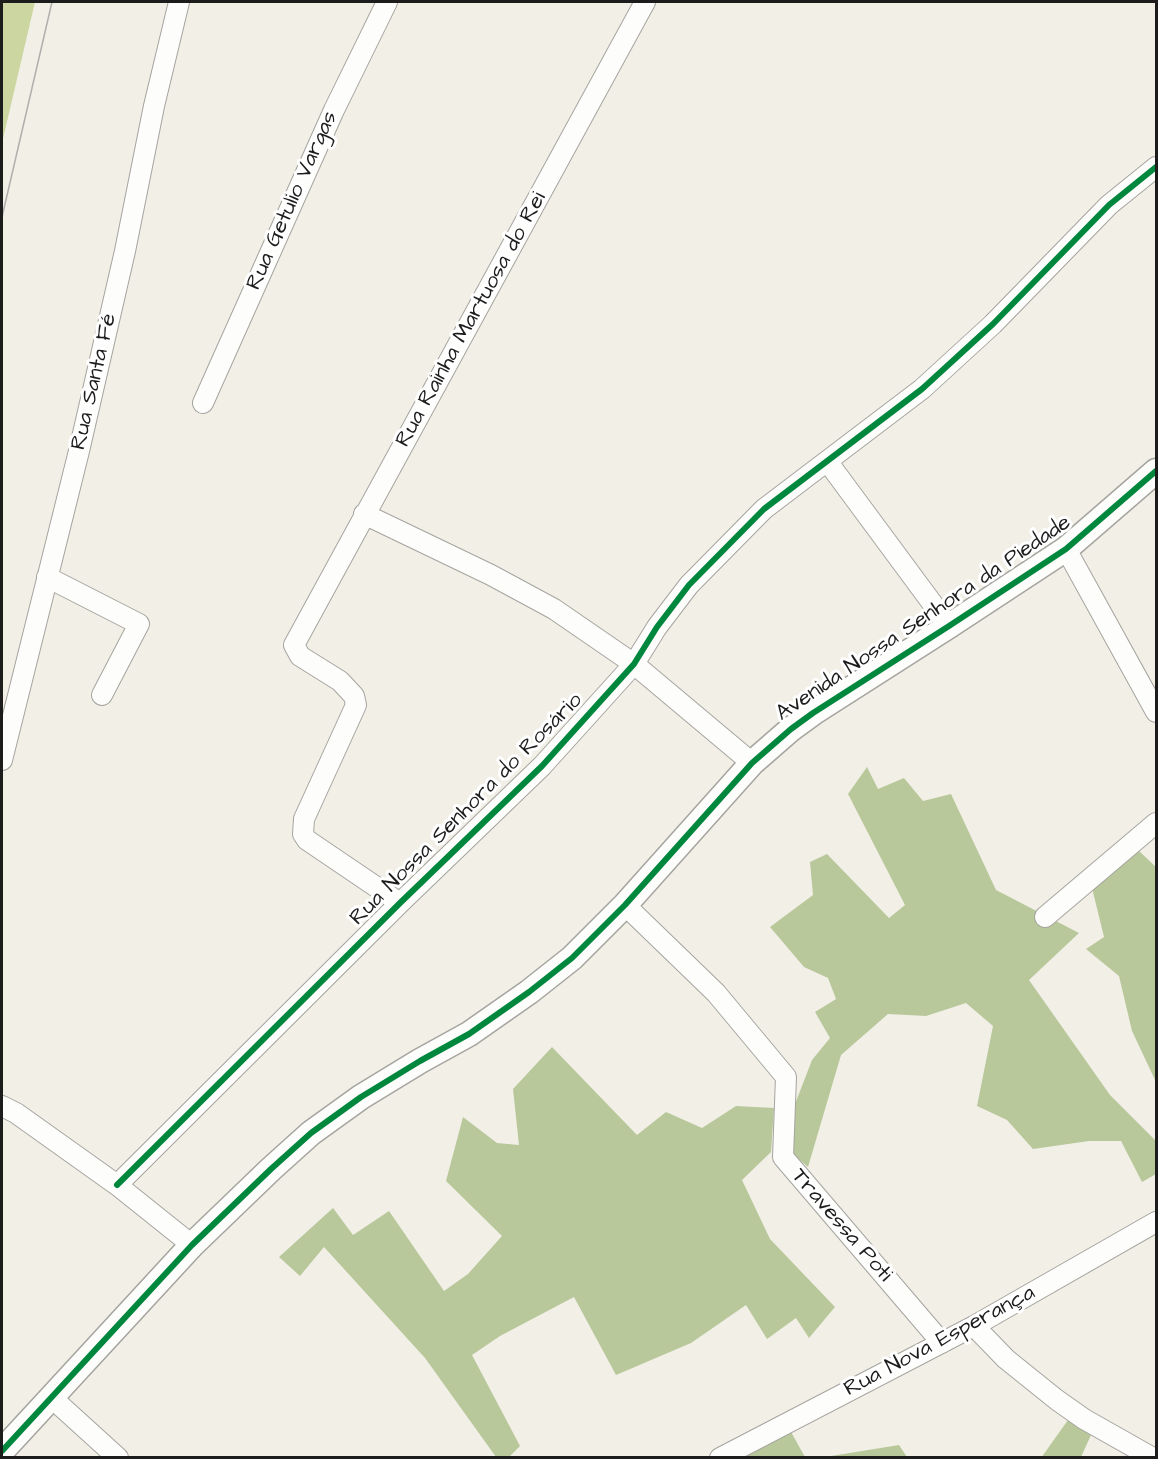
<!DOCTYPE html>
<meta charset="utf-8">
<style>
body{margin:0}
#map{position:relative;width:1158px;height:1459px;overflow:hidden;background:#f2efe7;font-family:"Architects Daughter",sans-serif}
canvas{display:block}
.frame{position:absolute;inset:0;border:3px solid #1c1c1c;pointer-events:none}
</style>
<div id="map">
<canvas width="1158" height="1459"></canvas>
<div class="frame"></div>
</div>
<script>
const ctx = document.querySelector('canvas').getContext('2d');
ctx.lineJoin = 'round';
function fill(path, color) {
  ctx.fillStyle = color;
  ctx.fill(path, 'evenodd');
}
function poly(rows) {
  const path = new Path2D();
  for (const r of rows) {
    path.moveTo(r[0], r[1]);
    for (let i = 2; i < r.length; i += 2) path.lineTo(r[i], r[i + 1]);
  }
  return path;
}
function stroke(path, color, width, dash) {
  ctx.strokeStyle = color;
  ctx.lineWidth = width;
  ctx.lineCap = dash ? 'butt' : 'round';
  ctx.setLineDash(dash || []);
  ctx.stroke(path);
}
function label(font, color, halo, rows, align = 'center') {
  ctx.font = font + ' "Architects Daughter",sans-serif';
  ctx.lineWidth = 6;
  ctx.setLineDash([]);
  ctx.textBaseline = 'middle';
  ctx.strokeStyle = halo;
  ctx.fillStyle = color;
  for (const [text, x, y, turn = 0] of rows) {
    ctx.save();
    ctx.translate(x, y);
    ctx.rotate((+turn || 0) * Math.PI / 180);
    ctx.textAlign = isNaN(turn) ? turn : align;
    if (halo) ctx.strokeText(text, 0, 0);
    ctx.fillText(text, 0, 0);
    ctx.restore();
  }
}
fill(poly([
 [2,2,35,2,2,143]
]), '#ccd6a0');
fill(poly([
 [867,767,878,789,904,778,923,801,951,794,996,890,1079,933,1029,980,1110,1095,1156,1141,1156,1174,1142,1182,1121,1141,1089,1141,1033,1149,1007,1120,977,1106,993,1026,966,1003,926,1016,888,1014,841,1055,808,1167,793,1154,795,1104,812,1060,830,1038,815,1012,836,999,828,978,804,967,770,927,813,895,810,862,827,854,889,918,905,905,848,794],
 [1139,851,1156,867,1156,1082,1132,1031,1119,976,1086,949,1104,937,1092,888],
 [552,1047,637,1135,666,1112,702,1128,736,1106,774,1108,771,1152,742,1180,770,1239,835,1307,809,1338,796,1318,767,1339,746,1305,691,1343,616,1375,574,1297,500,1336,472,1355,520,1446,509,1457,496,1457,425,1358,324,1247,300,1276,279,1257,333,1208,353,1235,389,1211,444,1291,468,1274,502,1236,446,1181,463,1117,497,1143,519,1145,513,1089],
 [1068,1420,1091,1435,1081,1457,1041,1458],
 [791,1432,805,1457,743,1458],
 [899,1445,907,1457,825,1457]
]), '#b8c89a');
const minor = poly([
 [203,403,334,110,387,2],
 [827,461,949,626],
 [364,514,491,575,554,609,634,664,752,763],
 [1066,549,1156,712],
 [47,577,139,624,102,695],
 [2,760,79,451,125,251,154,106,179,2],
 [400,903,307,840,303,834,304,819,356,705,354,696,340,681,300,656,294,645,645,2],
 [625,905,716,993,786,1077,783,1157,942,1343],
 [1045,917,1156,823],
 [2,1106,16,1113,117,1185,192,1245],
 [117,1185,400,903,542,766,634,664,657,627,689,585,764,509,922,389,993,324,1109,205,1156,167],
 [974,1326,1006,1359,1057,1400,1084,1419,1153,1458],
 [52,1398,118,1458],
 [720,1458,974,1326,1156,1222]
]);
const tertiary = poly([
 [2,1451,192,1245,271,1169,311,1133,361,1097,420,1061,469,1034,529,992,572,958,625,905,752,763,791,729,813,713,949,626,1066,549,1156,471]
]);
stroke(minor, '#a5a49f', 22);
stroke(tertiary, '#a5a49f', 27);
stroke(minor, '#fdfdfb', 20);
stroke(tertiary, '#fdfdfb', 24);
stroke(poly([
 [2,217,52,2]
]), '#b0afae', 1.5);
stroke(poly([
 [117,1185,400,903,542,766,634,664,657,627,689,585,764,509,922,389,993,324,1109,205,1156,167],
 [2,1451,192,1245,271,1169,311,1133,361,1097,420,1061,469,1034,529,992,572,958,625,905,752,763,791,729,813,713,949,626,1066,549,1156,471]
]), '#00873e', 6);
label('22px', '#1c1c1c', '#fff', [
 ["Rua Getulio Vargas",293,201,-66],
 ["Rua Rainha Martuosa do Rei",472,320,-61],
 ["Rua Santa Fé",95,382,-77],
 ["Avenida Nossa Senhora da Piedade",924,619,-34],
 ["Rua Nossa Senhora do Rosário",467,810,-45],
 ["Travessa Poti",841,1226,49],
 ["Rua Nova Esperança",940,1342,-28]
]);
</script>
